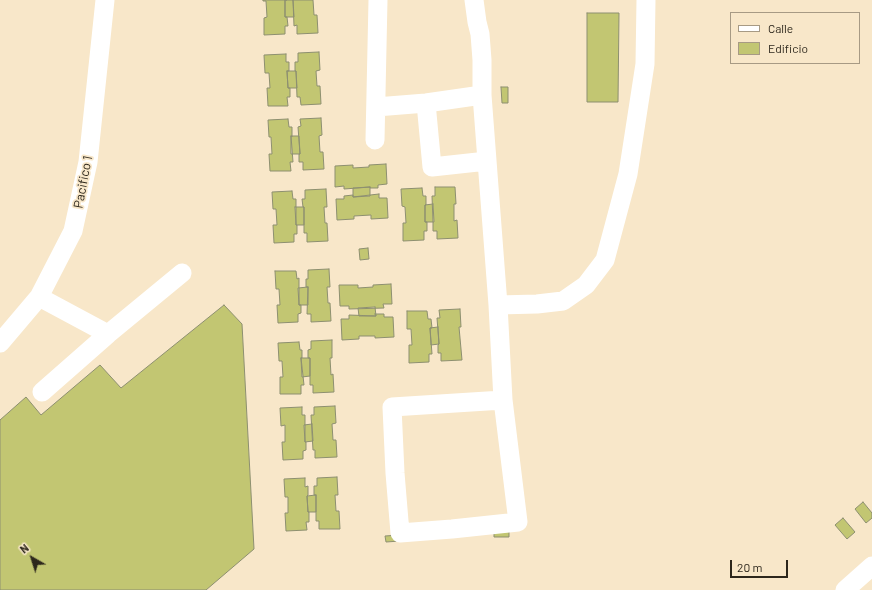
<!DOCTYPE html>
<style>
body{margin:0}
#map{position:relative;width:872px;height:590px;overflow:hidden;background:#f8e7c9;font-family:Barlow,sans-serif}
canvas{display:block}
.legend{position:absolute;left:730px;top:12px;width:130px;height:52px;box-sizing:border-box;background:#f8e7c9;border:1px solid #a79a84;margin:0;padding:5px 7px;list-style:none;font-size:12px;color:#2d271c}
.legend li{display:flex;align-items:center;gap:8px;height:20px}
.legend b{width:20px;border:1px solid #a79a84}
.north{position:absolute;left:12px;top:538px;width:40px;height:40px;-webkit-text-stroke:3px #f8e7c9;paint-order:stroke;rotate:321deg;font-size:11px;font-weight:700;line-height:16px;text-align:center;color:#2d271c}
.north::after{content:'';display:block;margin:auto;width:14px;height:18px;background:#2d271c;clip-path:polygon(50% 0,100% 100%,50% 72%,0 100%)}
.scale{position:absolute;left:730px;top:560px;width:58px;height:18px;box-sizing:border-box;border:2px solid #2d271c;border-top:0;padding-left:5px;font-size:12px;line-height:14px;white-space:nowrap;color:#2d271c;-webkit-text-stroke:3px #f8e7c9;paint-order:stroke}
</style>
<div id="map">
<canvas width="872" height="590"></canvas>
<ul class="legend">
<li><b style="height:5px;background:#fff"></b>Calle</li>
<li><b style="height:11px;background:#c2c672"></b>Edificio</li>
</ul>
<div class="north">N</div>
<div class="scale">20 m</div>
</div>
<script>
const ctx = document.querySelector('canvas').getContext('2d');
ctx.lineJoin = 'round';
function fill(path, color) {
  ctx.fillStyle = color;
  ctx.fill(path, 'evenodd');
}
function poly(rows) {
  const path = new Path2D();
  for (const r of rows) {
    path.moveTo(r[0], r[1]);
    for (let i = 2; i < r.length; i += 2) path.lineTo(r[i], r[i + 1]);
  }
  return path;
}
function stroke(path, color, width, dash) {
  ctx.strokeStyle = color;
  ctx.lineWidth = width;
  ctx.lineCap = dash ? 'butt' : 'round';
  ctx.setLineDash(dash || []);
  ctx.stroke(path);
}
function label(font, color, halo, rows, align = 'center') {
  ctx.font = font + ' Barlow,sans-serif';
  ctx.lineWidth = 3.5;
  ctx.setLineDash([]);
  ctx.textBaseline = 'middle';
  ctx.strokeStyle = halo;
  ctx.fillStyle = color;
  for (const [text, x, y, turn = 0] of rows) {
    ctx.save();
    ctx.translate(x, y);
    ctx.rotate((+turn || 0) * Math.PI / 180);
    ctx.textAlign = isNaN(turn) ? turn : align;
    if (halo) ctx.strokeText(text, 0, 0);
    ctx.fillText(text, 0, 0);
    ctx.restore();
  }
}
const building = poly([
 [263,0,287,0,285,0,285,17,287,17,288,26,285,26,285,34,264,35,264,18,267,17,266,1,263,1,263,0],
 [285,0,293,0,294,17,285,17,285,0],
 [293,0,313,0,314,15,317,15,318,33,297,34,297,25,294,26,293,0],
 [587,13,619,13,618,102,587,102,587,13],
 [319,52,320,70,316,71,317,86,320,86,321,104,301,105,300,97,297,97,296,71,295,71,295,62,298,62,298,53,319,52],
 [286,54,286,62,289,62,289,71,287,71,288,88,290,88,290,97,287,97,288,106,268,106,267,88,270,88,269,73,265,73,264,55,286,54],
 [287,71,296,71,297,88,288,88,287,71],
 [501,87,508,87,508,103,502,103,501,87],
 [321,118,322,135,319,136,320,152,323,152,324,169,303,170,303,162,299,162,299,154,300,154,298,127,301,126,300,119,321,118],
 [288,119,289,127,292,127,292,137,291,136,293,162,290,162,291,171,270,171,269,154,272,154,271,137,269,137,268,120,288,119],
 [291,136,299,136,300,154,291,154,291,136],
 [386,164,387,184,378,185,378,188,370,188,370,187,344,189,344,186,335,187,335,166,353,165,353,168,369,167,369,165,386,164],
 [370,187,370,196,353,197,353,188,370,187],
 [435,187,455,187,456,204,454,204,454,221,457,220,458,238,437,239,437,231,433,231,433,222,432,196,435,196,435,187],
 [422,188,423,196,426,196,426,205,425,205,425,222,427,222,427,231,424,231,424,240,403,241,403,223,406,223,405,207,402,206,401,189,422,188],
 [326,189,327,207,324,207,325,223,327,223,328,241,307,242,307,233,304,233,304,207,303,207,302,199,305,199,305,190,326,189],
 [292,191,293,199,296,199,296,225,297,225,297,234,294,234,294,242,274,243,273,225,277,225,276,209,273,209,272,192,292,191],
 [379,194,379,198,387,198,388,218,371,219,371,215,354,216,354,219,337,220,336,199,344,199,344,196,353,195,353,197,379,194],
 [433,204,434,222,425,222,425,205,433,204],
 [295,207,304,207,304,225,296,225,295,207],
 [368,248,369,259,360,260,359,249,368,248],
 [329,269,330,287,327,287,328,303,330,303,331,321,311,322,311,314,307,314,308,287,306,287,306,279,308,279,308,270,329,269],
 [275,271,296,271,297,279,299,278,299,305,301,305,301,313,298,314,298,322,278,323,277,305,280,305,279,289,276,289,275,271],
 [391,284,392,304,383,304,384,308,349,309,349,306,340,306,339,285,358,285,358,288,373,287,373,285,391,284],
 [308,287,308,305,299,305,298,288,308,287],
 [224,305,242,324,254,549,206,590,0,590,0,420,26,397,41,415,100,365,121,388,224,305],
 [375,307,376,316,359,316,358,308,375,307],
 [460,309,461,327,459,327,462,360,441,361,441,353,438,353,438,345,439,344,437,318,440,318,439,310,460,309],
 [407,311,427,311,428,319,431,319,432,328,430,328,432,354,429,354,429,362,409,363,409,345,412,345,411,329,407,329,407,311],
 [375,314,384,314,384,317,393,317,394,337,375,338,375,336,359,336,359,339,342,340,341,319,349,319,349,315,376,316,375,314],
 [438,327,439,344,431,345,430,328,438,327],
 [332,340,332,358,330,358,331,375,333,374,334,392,313,393,313,385,310,385,310,358,308,358,308,350,311,349,311,341,332,340],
 [299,342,300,350,302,350,302,358,301,358,304,385,301,385,301,394,280,394,280,377,283,377,282,361,279,361,278,343,299,342],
 [301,358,310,358,310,376,302,377,301,358],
 [335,406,336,423,332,424,333,440,336,440,337,457,315,458,315,450,313,450,311,415,314,415,314,407,335,406],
 [302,407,302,415,305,415,305,442,306,442,306,450,303,451,303,459,283,460,282,442,285,442,285,425,281,426,280,408,302,407],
 [312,424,313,441,305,442,304,425,312,424],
 [337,477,338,495,335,495,336,511,339,511,340,529,319,529,319,521,316,521,316,495,314,495,314,486,317,486,317,478,337,477],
 [305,478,305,487,308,486,308,495,307,496,308,512,309,512,309,522,306,522,307,530,286,531,285,513,288,513,288,497,285,497,284,479,305,478],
 [316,495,316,512,308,512,307,496,316,495],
 [863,502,872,513,872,518,866,523,855,509,863,502],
 [843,518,855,532,847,539,835,525,843,518],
 [509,530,509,537,494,537,494,531,509,530],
 [399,535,400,541,386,542,385,536,399,535]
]);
fill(building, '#c2c672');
stroke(building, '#8d8f70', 1);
stroke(poly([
 [474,0,477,22,480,34,482,60,482,95,498,305,503,400,518,522,452,529,400,533,395,473,392,407,503,400],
 [426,103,432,167,487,161],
 [376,107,426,103,482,95],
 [375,140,378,0],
 [39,297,108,334],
 [498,305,537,304,563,301,586,285,605,260,628,174,645,64,646,0],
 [0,343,39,297,73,231,88,162,105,0],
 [42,392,108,334,182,273],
 [845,590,872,566]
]), '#fff', 19);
label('13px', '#2d271c', '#f8e7c9', [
 ["Pacifico 1",83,182,-79]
]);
</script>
